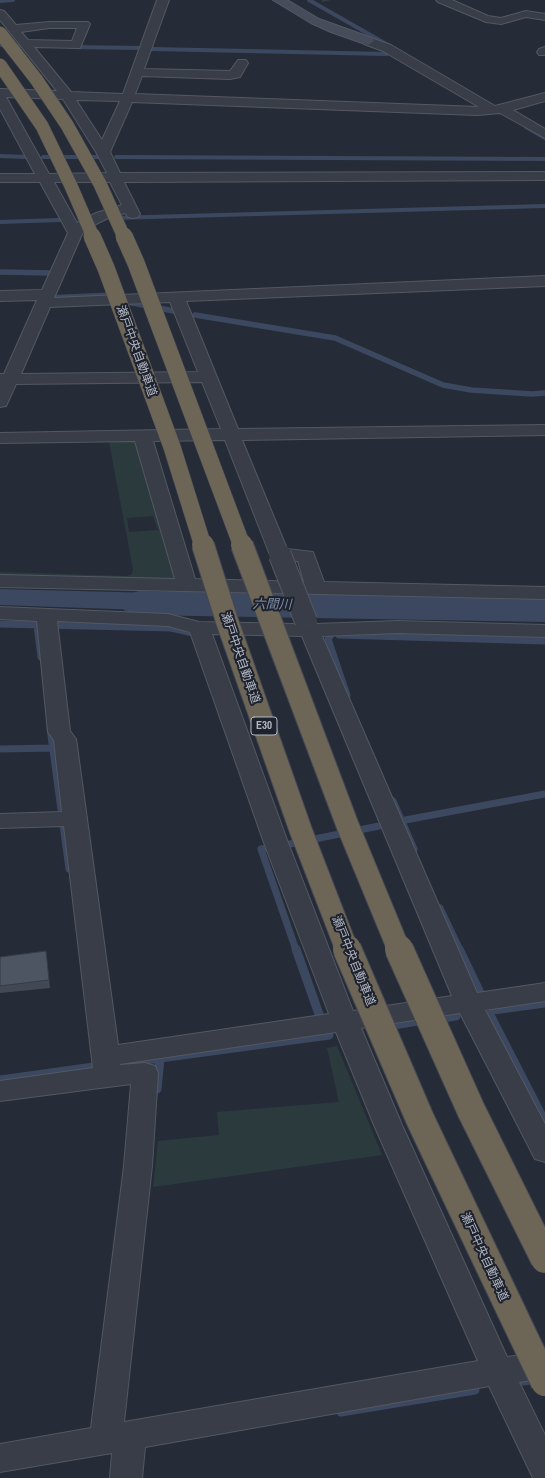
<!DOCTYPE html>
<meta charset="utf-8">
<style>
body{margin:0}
canvas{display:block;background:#252b37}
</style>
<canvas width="545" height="1478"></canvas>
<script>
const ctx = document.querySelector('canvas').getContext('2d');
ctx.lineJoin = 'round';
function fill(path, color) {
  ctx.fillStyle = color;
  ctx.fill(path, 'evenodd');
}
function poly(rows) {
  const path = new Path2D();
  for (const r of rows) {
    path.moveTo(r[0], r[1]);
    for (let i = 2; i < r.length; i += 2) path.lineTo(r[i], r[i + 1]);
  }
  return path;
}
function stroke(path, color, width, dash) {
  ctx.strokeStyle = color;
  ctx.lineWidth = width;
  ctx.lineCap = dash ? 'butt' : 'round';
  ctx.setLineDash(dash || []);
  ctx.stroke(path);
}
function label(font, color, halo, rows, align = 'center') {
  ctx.font = font + ' "Archivo Narrow","Noto Sans JP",sans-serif';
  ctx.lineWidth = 4;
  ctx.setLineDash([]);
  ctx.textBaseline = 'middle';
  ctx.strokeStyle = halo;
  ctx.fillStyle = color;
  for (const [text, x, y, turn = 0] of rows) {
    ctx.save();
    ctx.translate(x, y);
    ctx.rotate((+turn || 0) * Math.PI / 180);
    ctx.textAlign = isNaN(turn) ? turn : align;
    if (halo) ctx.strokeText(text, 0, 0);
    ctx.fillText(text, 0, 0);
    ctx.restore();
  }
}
fill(poly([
 [132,441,137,443,178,579,0,577,0,572,127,576,132,574,133,569,109,442],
 [153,516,158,530,129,532,127,518],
 [337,1046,382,1155,153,1187,158,1141,219,1135,217,1112,339,1102,327,1048]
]), '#2b3b3d');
fill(poly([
 [0,589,195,594,200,612,0,605]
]), '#3c485f');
stroke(poly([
 [309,0,388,45],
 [0,1,13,0],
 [0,45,23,46],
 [71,47,139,48],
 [152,49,387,54],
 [526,127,545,138],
 [0,156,28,157],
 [43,157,98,157],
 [116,157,545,159],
 [113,218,545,206],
 [0,222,60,220]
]), '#3c485f', 4);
stroke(poly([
 [0,272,50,273],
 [46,298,115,295],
 [127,302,174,311],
 [195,315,335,338,443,385,471,390,532,394,545,393]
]), '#3c485f', 5.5);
stroke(poly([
 [0,624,171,628,193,633],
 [37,625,41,657],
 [331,635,328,639,347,695],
 [339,635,545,641],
 [50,728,69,869],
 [0,749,53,748],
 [393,801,414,849],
 [400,821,545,794],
 [285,845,379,826],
 [267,848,261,849,296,950],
 [440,908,460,950]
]), '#3c485f', 7);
stroke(poly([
 [296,949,320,1017],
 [459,949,481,995],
 [493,1010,545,1003],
 [490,1015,545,1122],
 [436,1019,456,1016],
 [387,1026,424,1020],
 [116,1064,329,1035],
 [0,1080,101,1066],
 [157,1089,160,1059],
 [523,1381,537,1379],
 [341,1412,475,1390]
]), '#3c485f', 9);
fill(poly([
 [139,591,545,598,545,622,139,615,125,611,119,603,125,595,139,591]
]), '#3c485f');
const street = poly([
 [157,0,169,0,144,69,230,71,238,60,246,60,248,63,240,77,230,79,142,76,135,94,479,107,383,51,364,44,362,41,364,38,368,37,391,45,495,106,545,93,545,101,513,110,545,129,545,138,500,113,477,115,132,102,110,152,120,173,545,172,545,180,124,182,140,214,138,217,133,218,128,217,125,213,106,219,86,229,82,234,54,298,545,276,545,286,186,301,238,429,545,425,545,435,242,440,287,549,313,552,324,582,545,587,545,599,0,587,0,575,175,579,135,441,0,443,0,433,221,429,202,382,16,384,6,406,0,407,0,374,4,374,37,300,0,301,0,291,42,290,68,233,40,182,0,182,0,174,35,174,0,109,0,89,57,91,0,20,0,10,4,11,16,25,49,22,88,22,90,24,80,48,34,47,71,92,123,94,157,0],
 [49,28,77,28,72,41,28,40,21,32,49,28],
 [6,97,63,99,96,152,107,173,49,174,6,97],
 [76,100,120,101,102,140,76,100],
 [54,182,110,182,122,205,96,213,77,223,54,182],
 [170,302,198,372,21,374,50,307,170,302],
 [225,440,270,555,273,559,280,561,298,561,304,582,195,579,153,441,225,440],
 [436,0,452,0,488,16,501,18,526,11,545,14,545,20,526,17,501,24,486,22,438,2,436,0],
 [545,47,545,55,539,55,537,52,539,49,545,47],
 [0,607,168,614,199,622,297,624,296,621,299,617,306,615,313,617,317,624,397,621,545,625,545,637,397,633,322,636,477,993,545,983,545,1001,485,1010,545,1124,545,1162,535,1159,460,1013,361,1028,402,1125,507,1357,545,1352,545,1378,519,1382,545,1435,545,1478,533,1478,489,1386,145,1447,142,1478,110,1478,112,1453,0,1472,0,1444,91,1428,124,1166,131,1084,0,1101,0,1081,93,1068,64,826,0,828,0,814,62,812,54,740,48,732,37,621,0,619,0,607],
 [57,621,168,626,190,632,263,840,329,1014,118,1045,76,739,70,731,57,621],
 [212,634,302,636,452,996,353,1011,287,840,212,634],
 [336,1032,374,1125,478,1361,124,1422,152,1166,158,1073,155,1066,145,1063,120,1065,120,1064,336,1032]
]);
const secondary = poly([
 [273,0,287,0,319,19,372,38,374,41,368,45,331,32,311,23,273,0]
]);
stroke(street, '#535863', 2);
stroke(secondary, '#535863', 2);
fill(street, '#383d48');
fill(secondary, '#474c5b');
const streetBridge = poly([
 [280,555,306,621]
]);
const highwayBridgeFar3 = poly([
 [0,33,36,79,67,125,100,184,124,237],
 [0,65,42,126,71,186,93,237]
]);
const highwayBridgeFar2 = poly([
 [92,236,106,268,172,447,203,546],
 [124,236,136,263,242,546]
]);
const highwayBridgeFar1 = poly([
 [203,545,227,621,301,831,347,950],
 [242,545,347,824,399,950]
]);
const highwayBridge = poly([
 [347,949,420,1119,545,1382],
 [399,949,471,1110,545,1259]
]);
stroke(streetBridge, '#535863', 24, []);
stroke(highwayBridgeFar3, '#434853', 14, []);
stroke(highwayBridgeFar2, '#434853', 18, []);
stroke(highwayBridgeFar1, '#434853', 24, []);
stroke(highwayBridge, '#434853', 30, []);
stroke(streetBridge, '#383d48', 22);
stroke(highwayBridgeFar3, '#6d6656', 13);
stroke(highwayBridgeFar2, '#6d6656', 17);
stroke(highwayBridgeFar1, '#6d6656', 22);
stroke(highwayBridge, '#6d6656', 28);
fill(poly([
 [46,951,50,988,0,993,0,957]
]), '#424955');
fill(poly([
 [322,0,331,0,322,2]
]), '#363c45');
const building = poly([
 [46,951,49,980,0,986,0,957,46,951]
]);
fill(building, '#4d5563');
stroke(building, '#363c45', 1);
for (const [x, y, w] of [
 [264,726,26]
]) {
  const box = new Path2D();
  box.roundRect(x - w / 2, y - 9, w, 18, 3);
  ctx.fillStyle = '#1d222d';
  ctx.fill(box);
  stroke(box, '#b3b8c4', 1);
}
label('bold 11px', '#b3b8c4', null, [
 ["E30",264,726]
]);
label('12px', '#b3b8c4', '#1d222d', [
 ["瀬戸中央自動車道",136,351,70],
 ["瀬戸中央自動車道",240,658,71],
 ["瀬戸中央自動車道",353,961,68],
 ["瀬戸中央自動車道",484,1257,65]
]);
label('italic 13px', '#7e8da9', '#1d222d', [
 ["六間川",272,605,1]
]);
</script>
